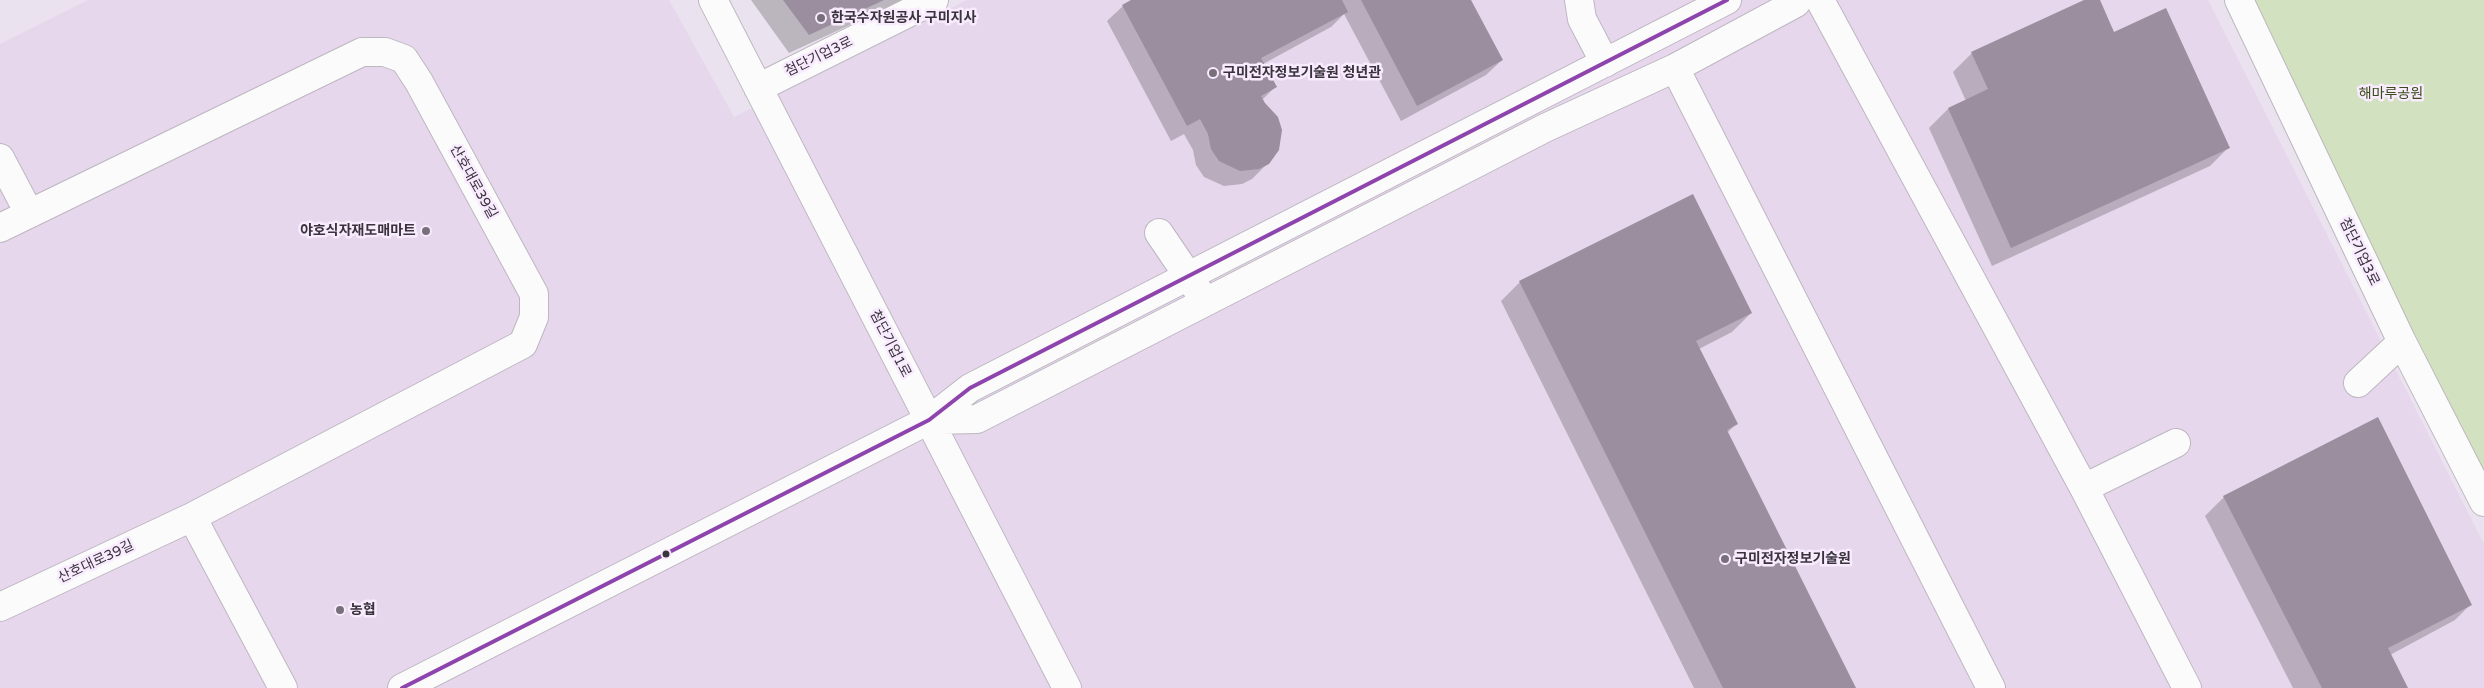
<!DOCTYPE html>
<meta charset="utf-8">
<style>
body{margin:0}
canvas{display:block;background:#eae2ee}
</style>
<canvas width="2484" height="688"></canvas>
<script>
const ctx = document.querySelector('canvas').getContext('2d');
ctx.lineJoin = 'round';
function fill(path, color) {
  ctx.fillStyle = color;
  ctx.fill(path, 'evenodd');
}
function poly(rows) {
  const path = new Path2D();
  for (const r of rows) {
    path.moveTo(r[0], r[1]);
    for (let i = 2; i < r.length; i += 2) path.lineTo(r[i], r[i + 1]);
  }
  return path;
}
function stroke(path, color, width, dash) {
  ctx.strokeStyle = color;
  ctx.lineWidth = width;
  ctx.lineCap = dash ? 'butt' : 'round';
  ctx.setLineDash(dash || []);
  ctx.stroke(path);
}
function label(font, color, halo, rows, align = 'center') {
  ctx.font = font + ' "Varela Round","Noto Sans KR",sans-serif';
  ctx.lineWidth = 5;
  ctx.setLineDash([]);
  ctx.textBaseline = 'middle';
  ctx.strokeStyle = halo;
  ctx.fillStyle = color;
  for (const [text, x, y, turn = 0] of rows) {
    ctx.save();
    ctx.translate(x, y);
    ctx.rotate((+turn || 0) * Math.PI / 180);
    ctx.textAlign = isNaN(turn) ? turn : align;
    if (halo) ctx.strokeText(text, 0, 0);
    ctx.fillText(text, 0, 0);
    ctx.restore();
  }
}
fill(poly([
 [88,0,669,0,734,117,967,0,2208,0,2484,544,2484,688,0,688,0,44]
]), '#e6d7ed');
fill(poly([
 [2237,0,2484,0,2484,479]
]), '#d2e1bf');
fill(poly([
 [751,0,904,0,789,53],
 [1134,0,1470,0,1502,60,1486,75,1401,121,1344,14,1331,27,1263,64,1275,87,1262,100,1268,163,1252,179,1242,184,1224,186,1204,177,1196,165,1193,150,1184,134,1171,141,1107,21,1123,6],
 [2087,0,2099,0,2114,33,2229,147,2210,166,1992,266,1929,128,1948,109,1966,101,1953,72,1972,53],
 [1520,282,1751,313,1732,332,1699,349,1736,424,1727,433,1854,688,1694,688,1501,301],
 [2224,497,2471,604,2455,620,2390,655,2407,688,2293,688,2205,516]
]), '#0003');
fill(poly([
 [783,0,884,0,809,35],
 [1131,0,1342,0,1348,12,1261,58,1277,87,1261,96,1265,103,1278,117,1282,130,1279,150,1269,164,1259,169,1240,171,1219,161,1211,149,1208,134,1200,119,1187,126,1122,5],
 [1361,0,1471,0,1503,60,1417,106],
 [2084,0,2100,0,2114,32,2166,8,2230,148,2011,248,1948,108,1988,89,1971,52],
 [1693,194,1752,313,1696,341,1738,424,1727,430,1856,688,1723,688,1519,281],
 [2378,417,2472,605,2388,648,2408,688,2322,688,2223,496]
]), '#9a8e9f');
const minor = poly([
 [713,0,1067,688],
 [1579,0,1582,19,1605,63],
 [1820,0,2084,488,2187,688],
 [2239,0,2402,342,2484,502],
 [1675,68,1991,688],
 [758,88,934,0],
 [0,158,29,213],
 [0,228,362,52,385,52,404,59,419,82,534,294,534,317,523,344,192,517,0,607],
 [1159,233,1199,292],
 [2358,383,2402,342],
 [929,420,977,419,1545,128,1675,68,1796,3,1798,0],
 [2084,488,2176,443],
 [192,517,283,688],
 [402,688,929,420,970,388,1727,0]
]);
stroke(minor, '#bdb7c0', 30);
stroke(minor, '#fcfbfc', 28);
stroke(poly([
 [402,688,929,420,970,388,1727,0]
]), '#8e44ad', 4);
for (const [x, y, r, color] of [
 [821,18,5,"#77707a"],
 [1213,73,5,"#77707a"],
 [426,231,5,"#77707a"],
 [666,554,4.5,"#39333c"],
 [1725,559,5,"#77707a"],
 [340,610,5,"#77707a"]
]) {
  const dot = new Path2D();
  dot.arc(x, y, r, 0, 2 * Math.PI);
  ctx.fillStyle = color;
  ctx.fill(dot);
  stroke(dot, '#f8ebfe', 2);
}
label('bold 14px', '#39333c', '#f8ebfe', [
 ["한국수자원공사 구미지사",831,18],
 ["구미전자정보기술원 청년관",1223,73],
 ["야호식자재도매마트",416,231,"right"],
 ["구미전자정보기술원",1735,559],
 ["농협",350,610]
], 'left');
label('14px', '#39333c', '#f8ebfe', [
 ["첨단기업3로",819,57,-26],
 ["산호대로39길",473,182,61],
 ["첨단기업3로",2359,252,64],
 ["첨단기업1로",890,344,63],
 ["산호대로39길",96,562,-25]
]);
label('14px', '#384d16', '#f8ebfe', [
 ["해마루공원",2391,94]
]);
</script>
